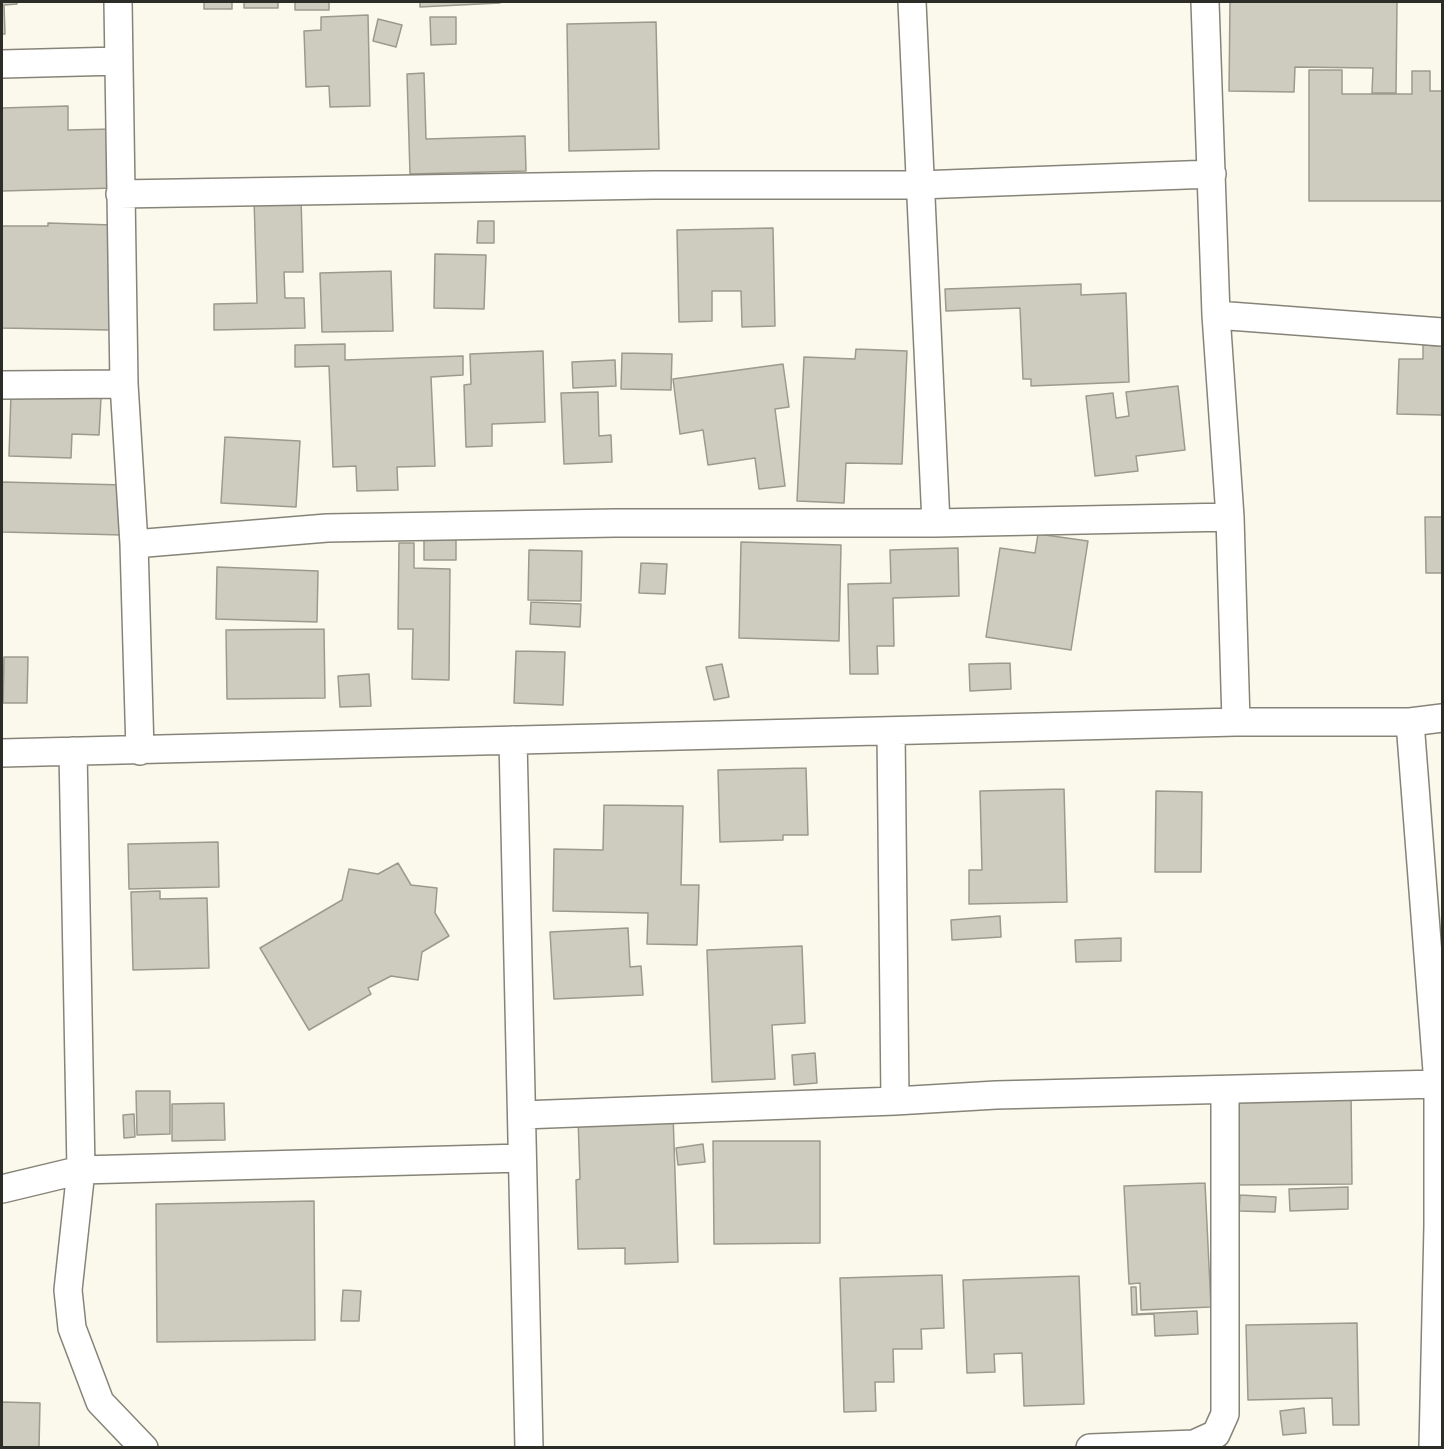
<!DOCTYPE html>
<style>
body{margin:0}
#map{position:relative;width:1444px;height:1449px;overflow:hidden;background:#fbf9eb;font-family:"DejaVu Sans",sans-serif}
canvas{display:block}
.frame{position:absolute;inset:0;border:3px solid #2d2d27;pointer-events:none}
</style>
<div id="map">
<canvas width="1444" height="1449"></canvas>
<div class="frame"></div>
</div>
<script>
const ctx = document.querySelector('canvas').getContext('2d');
ctx.lineJoin = 'round';
function fill(path, color) {
  ctx.fillStyle = color;
  ctx.fill(path, 'evenodd');
}
function poly(rows) {
  const path = new Path2D();
  for (const r of rows) {
    path.moveTo(r[0], r[1]);
    for (let i = 2; i < r.length; i += 2) path.lineTo(r[i], r[i + 1]);
  }
  return path;
}
function stroke(path, color, width, dash) {
  ctx.strokeStyle = color;
  ctx.lineWidth = width;
  ctx.lineCap = dash ? 'butt' : 'round';
  ctx.setLineDash(dash || []);
  ctx.stroke(path);
}
const building = poly([
 [2,2,17,2,17,4,4,5,5,34,2,34,2,2],
 [204,2,232,2,232,9,204,9,204,2],
 [244,2,278,2,278,8,244,8,244,2],
 [295,2,329,2,329,10,295,10,295,2],
 [420,2,500,2,500,3,420,7,420,2],
 [1230,2,1397,2,1396,93,1372,93,1373,68,1295,67,1294,92,1229,91,1230,2],
 [368,15,370,106,330,107,329,86,306,87,304,31,321,30,321,17,368,15],
 [430,17,456,17,456,44,431,45,430,17],
 [378,19,402,25,396,47,373,41,378,19],
 [656,22,659,149,569,151,567,24,656,22],
 [1309,70,1342,70,1342,94,1412,94,1412,71,1430,71,1430,91,1442,91,1442,201,1309,201,1309,70],
 [424,73,426,139,525,136,526,171,410,174,407,74,424,73],
 [68,106,68,130,113,129,115,188,2,191,2,108,68,106],
 [301,197,303,272,284,272,285,298,304,298,305,328,214,330,214,304,257,303,254,198,301,197],
 [478,221,494,221,494,243,477,243,478,221],
 [48,223,113,225,110,330,2,328,2,226,48,226,48,223],
 [773,228,775,326,742,327,741,291,712,291,712,321,679,322,677,230,773,228],
 [435,254,486,255,484,309,434,308,435,254],
 [391,271,393,331,322,332,320,273,391,271],
 [1081,284,1081,295,1126,293,1129,382,1031,386,1031,379,1023,379,1020,308,946,311,945,289,1081,284],
 [345,344,345,360,463,356,463,375,431,377,435,466,397,467,398,490,357,491,356,466,333,467,329,366,295,367,295,345,345,344],
 [1423,345,1442,346,1442,415,1397,414,1399,359,1423,359,1423,345],
 [856,349,907,351,902,464,846,463,844,503,797,501,804,357,855,359,856,349],
 [543,351,545,422,492,424,492,446,466,447,464,385,471,384,470,354,543,351],
 [622,353,672,354,671,390,621,389,622,353],
 [615,360,616,386,573,388,572,362,615,360],
 [783,364,789,407,775,409,785,486,759,489,755,458,708,465,703,430,680,434,673,379,783,364],
 [1178,386,1185,450,1136,456,1138,471,1095,476,1086,396,1113,393,1116,418,1129,416,1126,392,1178,386],
 [598,392,599,436,611,435,612,462,564,464,561,393,598,392],
 [11,394,101,398,99,435,72,434,71,458,9,456,11,394],
 [225,437,300,441,296,507,221,503,225,437],
 [2,482,125,485,123,535,2,532,2,482],
 [1425,517,1442,517,1442,573,1426,573,1425,517],
 [456,534,456,560,424,560,424,535,456,534],
 [1038,534,1088,541,1071,650,986,637,1000,548,1035,553,1038,534],
 [741,542,841,545,839,641,739,638,741,542],
 [399,543,414,543,414,568,450,569,449,680,412,679,413,629,398,629,399,543],
 [958,548,959,596,893,598,894,646,877,646,878,674,850,674,848,584,891,583,890,550,958,548],
 [529,550,582,551,581,601,528,600,529,550],
 [641,563,667,564,665,594,639,593,641,563],
 [217,567,318,571,317,622,216,619,217,567],
 [531,602,581,604,580,627,530,624,531,602],
 [324,629,325,698,227,699,226,630,324,629],
 [516,651,565,652,563,705,514,703,516,651],
 [4,657,28,657,27,703,3,703,4,657],
 [1010,663,1011,689,970,691,969,664,1010,663],
 [722,664,729,697,714,700,706,667,722,664],
 [369,674,371,706,340,707,338,676,369,674],
 [806,768,808,835,783,835,783,840,720,842,718,770,806,768],
 [1064,789,1067,902,969,904,969,870,982,870,980,791,1064,789],
 [1156,791,1202,792,1201,872,1155,872,1156,791],
 [604,805,683,806,681,885,699,885,697,945,647,944,648,913,553,911,554,849,603,850,604,805],
 [218,842,219,887,129,889,128,844,218,842],
 [398,863,411,885,437,888,435,913,449,936,422,952,418,980,391,976,368,988,371,994,309,1030,260,948,342,900,349,869,378,874,398,863],
 [160,891,160,899,207,898,209,968,133,970,131,892,160,891],
 [1000,916,1001,937,952,940,951,920,1000,916],
 [628,928,630,967,641,966,643,995,554,999,550,932,628,928],
 [1121,938,1121,961,1076,962,1075,940,1121,938],
 [802,946,805,1023,772,1025,775,1079,712,1082,707,950,802,946],
 [815,1053,817,1083,794,1085,792,1055,815,1053],
 [136,1091,170,1091,170,1134,137,1135,136,1091],
 [1351,1092,1352,1184,1234,1185,1233,1094,1351,1092],
 [224,1103,225,1140,172,1141,172,1104,224,1103],
 [134,1114,135,1137,124,1138,123,1115,134,1114],
 [673,1114,678,1262,625,1264,625,1248,578,1249,576,1180,580,1179,578,1117,673,1114],
 [713,1141,820,1141,820,1243,714,1244,713,1141],
 [703,1144,705,1162,678,1165,676,1148,703,1144],
 [1205,1183,1211,1307,1141,1310,1140,1283,1129,1284,1124,1186,1205,1183],
 [1348,1187,1348,1209,1290,1211,1289,1189,1348,1187],
 [1240,1195,1276,1197,1275,1212,1239,1211,1240,1195],
 [314,1201,315,1340,157,1342,156,1204,314,1201],
 [942,1275,944,1328,921,1329,922,1349,893,1349,894,1382,875,1382,876,1411,844,1412,840,1278,942,1275],
 [1079,1276,1084,1404,1024,1406,1022,1353,994,1354,995,1372,967,1373,963,1280,1079,1276],
 [1131,1287,1136,1287,1137,1314,1197,1311,1198,1334,1155,1336,1154,1314,1132,1315,1131,1287],
 [343,1290,361,1291,359,1321,341,1321,343,1290],
 [1357,1323,1359,1425,1333,1425,1332,1398,1248,1400,1246,1325,1357,1323],
 [2,1402,40,1403,39,1448,2,1448,2,1402],
 [1304,1408,1306,1433,1283,1435,1280,1411,1304,1408]
]);
fill(building, '#ceccbe');
stroke(building, '#9c9a8d', 1.5);
const minor = poly([
 [118,2,124,384,134,544,140,751],
 [912,2,936,523],
 [1205,2,1216,315,1230,517,1236,722],
 [2,64,119,61],
 [120,194,653,185,919,185,1212,174],
 [1216,315,1442,332],
 [2,385,124,384],
 [134,544,327,528,615,523,936,523,1230,517],
 [1410,722,1438,1084,1438,1226,1433,1448],
 [891,732,895,1101],
 [513,740,529,1448],
 [73,751,81,1170,68,1290,72,1328,100,1402,144,1448],
 [2,753,1236,722,1410,722,1442,718],
 [522,1115,895,1101,996,1095,1438,1084],
 [2,1189,81,1170,522,1158],
 [1090,1448,1194,1444,1216,1434,1225,1414,1225,1090]
]);
stroke(minor, '#868478', 30);
stroke(minor, '#fff', 27);
</script>
